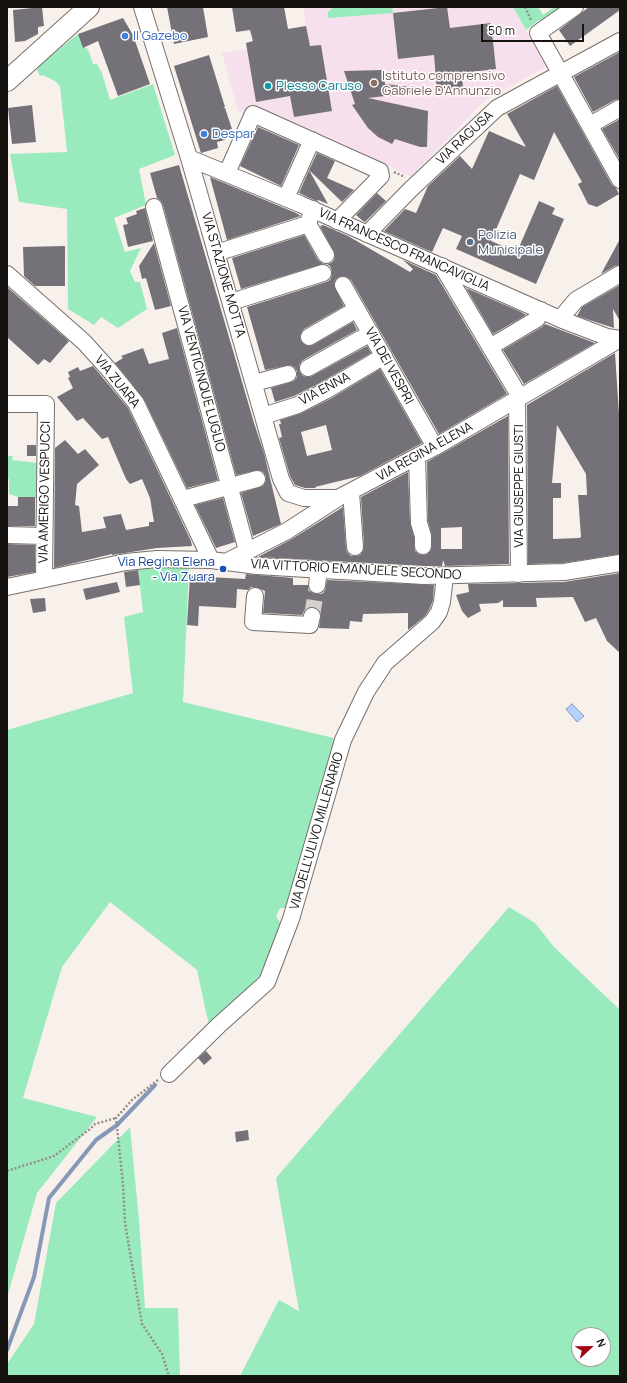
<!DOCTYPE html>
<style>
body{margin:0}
#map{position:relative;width:627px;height:1383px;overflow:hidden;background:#f8f0eb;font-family:Manrope,sans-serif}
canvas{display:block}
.frame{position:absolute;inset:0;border:8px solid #151210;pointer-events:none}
.north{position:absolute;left:571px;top:1327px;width:40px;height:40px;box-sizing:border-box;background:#fff;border:1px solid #a1a09f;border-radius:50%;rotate:68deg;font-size:11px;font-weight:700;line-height:16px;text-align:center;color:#151210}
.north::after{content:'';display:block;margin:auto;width:14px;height:18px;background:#a20615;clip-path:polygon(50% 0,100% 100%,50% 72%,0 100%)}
.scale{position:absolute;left:481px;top:24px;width:103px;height:18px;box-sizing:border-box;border:2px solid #151210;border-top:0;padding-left:5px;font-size:12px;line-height:14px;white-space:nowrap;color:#151210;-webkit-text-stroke:3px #fff;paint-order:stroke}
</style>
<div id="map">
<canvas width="627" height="1383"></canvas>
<div class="frame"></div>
<div class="north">N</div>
<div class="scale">50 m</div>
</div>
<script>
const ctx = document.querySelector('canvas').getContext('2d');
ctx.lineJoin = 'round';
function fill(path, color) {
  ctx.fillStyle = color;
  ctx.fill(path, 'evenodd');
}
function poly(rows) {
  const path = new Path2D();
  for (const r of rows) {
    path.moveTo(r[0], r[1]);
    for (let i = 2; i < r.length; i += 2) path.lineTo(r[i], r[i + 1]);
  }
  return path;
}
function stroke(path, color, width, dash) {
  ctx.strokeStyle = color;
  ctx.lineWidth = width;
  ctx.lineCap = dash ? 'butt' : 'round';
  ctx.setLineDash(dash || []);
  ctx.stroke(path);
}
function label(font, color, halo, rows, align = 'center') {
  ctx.font = font + ' Manrope,sans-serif';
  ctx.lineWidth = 3;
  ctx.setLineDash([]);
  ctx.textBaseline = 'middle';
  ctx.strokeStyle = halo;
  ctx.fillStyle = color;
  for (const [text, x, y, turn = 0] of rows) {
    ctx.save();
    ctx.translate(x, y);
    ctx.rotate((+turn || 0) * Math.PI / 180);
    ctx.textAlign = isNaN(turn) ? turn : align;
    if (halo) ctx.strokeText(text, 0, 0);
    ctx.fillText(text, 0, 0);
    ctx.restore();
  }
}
fill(poly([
 [303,7,513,7,546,67,484,101,411,177,351,147,250,104,245,115,238,111,222,53,308,38]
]), '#f7e0ed');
fill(poly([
 [334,7,394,7,392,8,393,13,328,18,328,12],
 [513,7,538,7,543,15,554,7,565,7,543,24,539,20,526,30],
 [78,34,83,47,88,49,93,64,97,64,102,73,110,100,153,84,175,155,139,169,146,205,114,218,125,252,141,248,130,271,135,282,140,282,147,309,118,328,101,317,94,325,68,309,67,209,19,202,10,154,67,152,60,86,55,81,42,75,40,76,37,70,40,64],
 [7,456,13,456,12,460,38,463,38,498,18,497,9,494,9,479,7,479],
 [189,567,183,702,338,739,289,908,280,908,276,916,283,927,263,973,209,1026,197,970,110,902,62,967,23,1098,97,1117,37,1193,7,1298,7,730,133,693,124,617,143,612,138,569],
 [509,907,535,923,554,947,620,1010,620,1376,240,1376,279,1300,299,1311,276,1178],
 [579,1335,603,1335,603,1359,579,1359],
 [130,1127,139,1220,145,1308,178,1308,180,1376,7,1376,7,1364,34,1324,56,1203]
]), '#99ebbd');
const water = poly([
 [572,704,584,716,577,722,566,709,572,704]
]);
fill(water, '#b5d2ff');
stroke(water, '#8598b7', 1);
stroke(poly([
 [7,1350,34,1277,49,1198,96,1140,117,1125,155,1085]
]), '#8598b7', 4);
fill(poly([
 [42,7,44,26,38,27,38,34,25,41,15,42,13,10],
 [167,7,203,7,208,37,174,44],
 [232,7,284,7,288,29,306,26,310,46,321,45,332,111,294,117,290,96,256,102,246,43,253,41,250,30,236,32],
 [447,7,450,28,491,23,496,69,462,73,463,88,437,91,434,55,398,59,393,13],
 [589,7,620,7,620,10,570,46,559,30],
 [123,18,133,35,150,84,118,96,98,41,83,48,78,34],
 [620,52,620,99,615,100,593,112,574,77],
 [209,55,225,107,223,107,225,108,232,129,222,132,225,140,217,142,218,148,201,153,174,66],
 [383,70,385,84,419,88,419,92,368,98,428,111,427,147,420,147,395,139,392,144,378,137,368,128,352,105,355,104,344,71],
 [557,86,612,185,616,188,619,194,597,207,588,204,578,184,582,182,554,132,534,180,520,174,491,241,517,252,539,201,555,208,552,214,564,219,536,284,456,249,462,236,443,228,432,252,384,231,405,209,416,213,428,186,460,156,472,169,489,131,526,147,507,114],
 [32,105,36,142,12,144,8,108],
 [620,119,620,160,602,129],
 [258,127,299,145,281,186,240,166],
 [317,153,335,161,327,178,354,190,342,202,309,170],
 [179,165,254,423,264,453,281,524,253,536,241,493,263,486,266,481,266,476,263,472,259,470,236,475,163,205,161,201,157,198,150,173],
 [309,170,328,204,318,200,317,201,314,200,299,193],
 [210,177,296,213,301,216,227,240],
 [377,193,386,201,365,222,363,221,356,215],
 [145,208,153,241,128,247,123,225,128,224,126,218,137,214,136,211],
 [323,225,348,236,410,272,413,269,403,260,436,275,507,394,439,434,351,280,347,277,343,276,339,277,335,280,334,285,344,306,304,329,301,333,300,337,301,341,305,345,309,346,313,345,353,322,357,330,303,360,300,363,299,367,300,372,303,376,307,377,312,376,367,346,371,353,320,383,294,396,275,402,271,388,294,381,297,377,297,371,294,367,290,365,265,370,247,307,326,282,330,280,332,275,332,271,330,266,327,264,331,263,334,260,335,255,320,226],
 [304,235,318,260,323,264,241,289,232,258],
 [620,239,620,265,615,266,601,274],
 [154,243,171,306,155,310,146,278,142,279,139,266],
 [65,246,65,286,35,286,24,276,23,247],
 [620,285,620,321,613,309,614,328,577,316,582,307],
 [7,287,69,341,50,363,44,359,38,365,7,337],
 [466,288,521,312,526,315,493,334],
 [545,324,595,343,524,384,503,350,542,327],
 [177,328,218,480,187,488,144,399,115,363,123,358,121,356,143,348,149,364,169,359,162,333],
 [615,353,620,429,620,554,563,563,528,564,527,405],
 [557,425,586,474,587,495,578,495,581,537,579,538,553,539,553,498,561,498,561,483,552,483],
 [93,366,128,408,191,541,192,546,157,548,112,555,112,554,54,568,55,448,65,440,78,454,85,449,99,465,77,484,75,505,79,506,82,532,106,528,103,517,121,514,126,530,149,526,149,522,154,522,150,498,142,479,130,484,126,479,108,437,102,439,83,418,77,421,57,397,73,388,68,378,70,377,68,372,78,367,80,371],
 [380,369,422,443,360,476,315,487,316,488,305,488,295,485,290,476,279,438,282,437,279,424,281,424,280,420,302,413,330,399],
 [326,425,332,450,307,456,301,432],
 [508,416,509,564,445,566,443,560,442,566,424,566,258,557,292,539,343,507,346,548,347,552,351,556,356,556,360,555,363,551,364,546,361,497,408,472,410,523,414,537,414,546,415,551,419,554,423,555,427,554,431,550,432,536,428,521,427,462],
 [462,527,462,549,441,549,441,528],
 [27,445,36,445,36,456,27,456],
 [18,497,35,497,35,526,7,526,7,506,18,506],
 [223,498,235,542,216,548,195,505],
 [7,544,35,545,35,572,7,577],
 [138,570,140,585,126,587,124,572],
 [620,573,620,653,607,641,596,618,585,622,573,597,536,598,537,607,503,607,503,600,498,603,479,604,481,611,468,618,462,611,456,595,469,592,468,584,564,582],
 [246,574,293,578,293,585,308,585,311,592,316,594,321,594,325,590,327,580,434,585,433,600,430,608,425,616,408,630,408,613,363,614,362,622,350,621,349,629,319,628,321,614,319,609,314,607,310,607,305,609,302,615,263,613,265,591,255,587,251,587,248,590,237,589,236,608,199,606,198,626,187,625,190,576,245,579],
 [117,582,120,592,86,600,83,589],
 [45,598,46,611,33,613,30,599],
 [206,1051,212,1058,204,1065,198,1058],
 [248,1130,249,1140,236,1142,235,1132]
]), '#757178');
stroke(poly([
 [312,616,317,585]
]), '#d6cfca', 16, [16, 8]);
const minor = poly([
 [142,7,189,158,281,479,288,493,304,498,338,498],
 [575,7,538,33,620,180],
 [590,125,620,108],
 [189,158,300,204,560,319,607,337,620,339,620,340],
 [227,173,253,114,380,171,381,176,337,221],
 [286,198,312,140],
 [154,207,247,551],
 [308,224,326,255],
 [367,234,410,190,497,108,620,41],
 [216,253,308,224,313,209],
 [442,266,520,397],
 [7,274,84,342,111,372,136,403,211,560],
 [343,285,435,447],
 [231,302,323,273],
 [560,319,576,300,620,274],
 [309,337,357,309],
 [490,347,537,319,541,310],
 [308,368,371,333],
 [254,383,288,374],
 [517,399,519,574],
 [7,404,46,404,44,579],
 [263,416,298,405,325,391,384,356],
 [417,457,419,523,423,536,423,546],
 [351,492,355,547],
 [183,499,257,479],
 [7,535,44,536],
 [228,561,287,531,338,498,435,447,620,339],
 [317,585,319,569],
 [7,587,126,562,157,559,211,560,257,566,424,576,564,572,620,563],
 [255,596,253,622,310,625,312,616],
 [169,1074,219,1025,267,982,291,919,343,740,366,692,385,663,432,622,439,612,442,602,445,576]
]);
const major = poly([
 [7,81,89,7]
]);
stroke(minor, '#766f6b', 18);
stroke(major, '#766f6b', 22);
stroke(poly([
 [525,7,531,20],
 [394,172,405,177],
 [158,1080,132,1100,116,1118,123,1184,125,1223,142,1324,162,1354,169,1376],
 [7,1171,54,1156,90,1129,95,1124,116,1118]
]), '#948e8a', 2.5, [2, 2]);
stroke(minor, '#fff', 16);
stroke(major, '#fff', 20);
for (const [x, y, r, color] of [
 [125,36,4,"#3f7fe0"],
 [374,83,4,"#8d6e63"],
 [268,86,4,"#0f9aa8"],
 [204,134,4,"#3f7fe0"],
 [470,242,4,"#5c6f8a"],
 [223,569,4,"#1a4fb4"]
]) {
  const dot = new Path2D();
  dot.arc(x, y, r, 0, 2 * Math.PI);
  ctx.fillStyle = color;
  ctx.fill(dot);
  stroke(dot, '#fff', 1.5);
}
label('13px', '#366cbe', '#fff', [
 ["Il Gazebo",133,36],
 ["Despar",212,134]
], 'left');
label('13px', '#785e54', '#fff', [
 ["Istituto comprensivo",382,76],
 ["Gabriele D'Annunzio",382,91]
], 'left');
label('13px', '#0d838f', '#fff', [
 ["Plesso Caruso",276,86]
], 'left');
label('13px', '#151210', '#fff', [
 ["VIA RAGUSA",465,138,-43],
 ["VIA FRANCESCO FRANCAVIGLIA",404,250,24],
 ["VIA STAZIONE MOTTA",223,275,74],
 ["VIA DEI VESPRI",389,366,61],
 ["VIA VENTICINQUE LUGLIO",201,379,75],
 ["VIA ZUARA",117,382,51],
 ["VIA ENNA",325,389,-28],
 ["VIA REGINA ELENA",425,452,-29],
 ["VIA GIUSEPPE GIUSTI",519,486,-90],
 ["VIA AMERIGO VESPUCCI",45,492,-89],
 ["VIA VITTORIO EMANUELE SECONDO",356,570,3],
 ["VIA DELL'ULIVO MILLENARIO",317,831,-74]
]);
label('13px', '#4e5e75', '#fff', [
 ["Polizia",478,235],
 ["Municipale",478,250]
], 'left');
label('13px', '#164399', '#fff', [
 ["Via Regina Elena",215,562],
 ["- Via Zuara",215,577]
], 'right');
</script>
